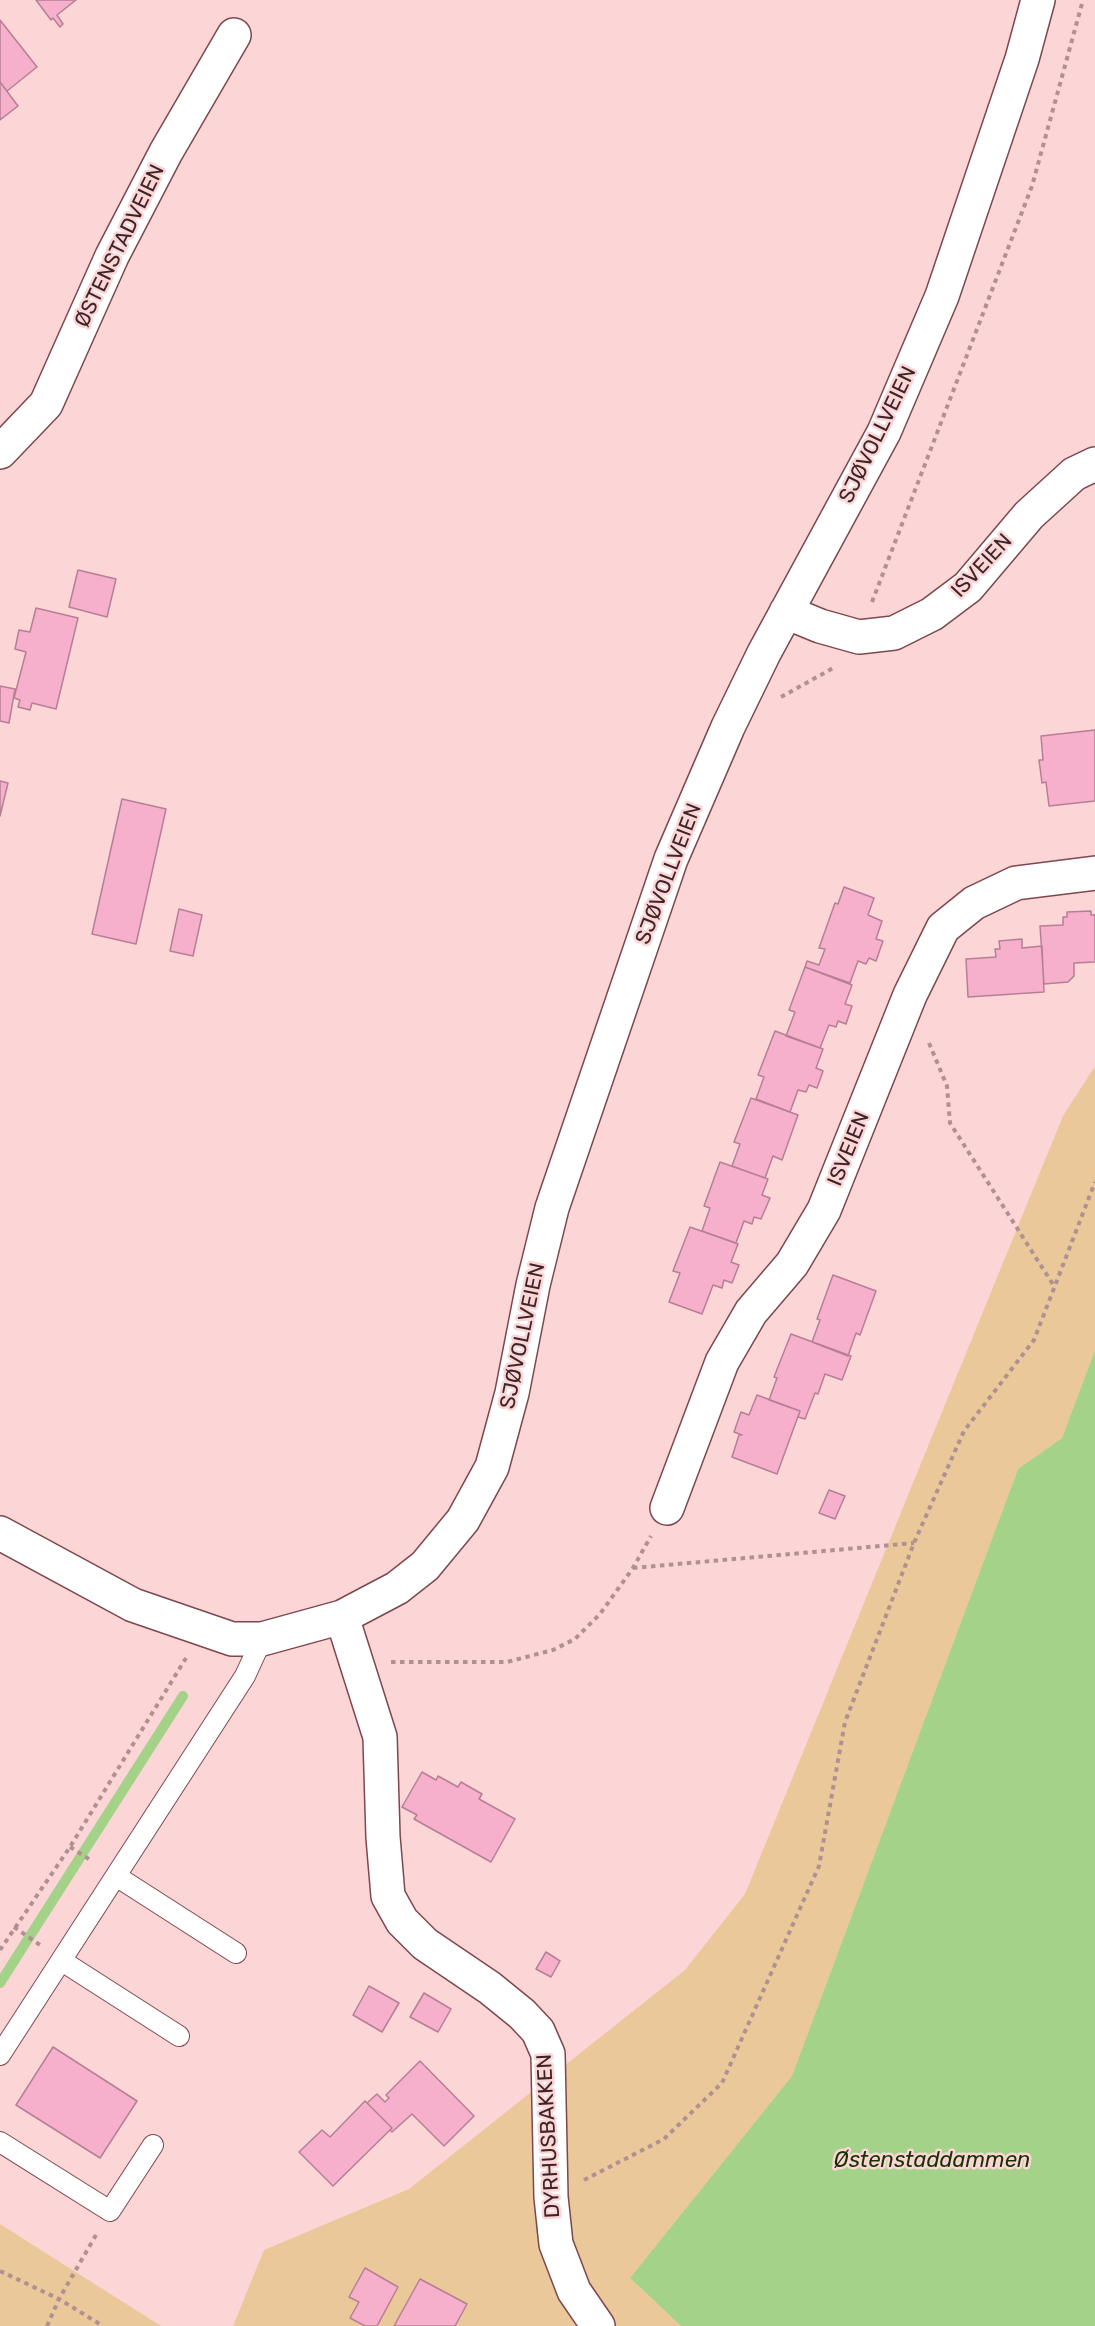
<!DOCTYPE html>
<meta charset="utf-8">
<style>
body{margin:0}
canvas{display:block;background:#fcd5d7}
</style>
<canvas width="1095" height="2326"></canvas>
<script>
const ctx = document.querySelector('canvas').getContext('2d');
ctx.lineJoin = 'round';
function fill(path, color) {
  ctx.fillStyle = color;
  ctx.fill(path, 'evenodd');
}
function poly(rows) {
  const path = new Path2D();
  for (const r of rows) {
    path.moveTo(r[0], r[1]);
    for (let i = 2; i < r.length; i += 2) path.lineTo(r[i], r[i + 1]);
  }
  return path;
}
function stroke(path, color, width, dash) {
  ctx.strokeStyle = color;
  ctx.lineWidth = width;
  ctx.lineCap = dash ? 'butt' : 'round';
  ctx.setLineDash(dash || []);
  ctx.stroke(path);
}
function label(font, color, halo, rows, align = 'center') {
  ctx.font = font + ' Rubik,sans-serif';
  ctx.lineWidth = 5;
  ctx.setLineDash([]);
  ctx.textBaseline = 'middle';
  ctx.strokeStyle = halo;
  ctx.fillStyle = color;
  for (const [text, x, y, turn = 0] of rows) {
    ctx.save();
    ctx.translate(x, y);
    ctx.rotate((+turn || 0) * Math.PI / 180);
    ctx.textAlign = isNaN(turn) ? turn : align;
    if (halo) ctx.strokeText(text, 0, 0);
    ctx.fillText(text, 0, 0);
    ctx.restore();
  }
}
fill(poly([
 [1095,1066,1095,1350,1062,1438,1018,1469,792,2076,630,2278,681,2326,233,2326,264,2250,409,2189,685,1970,745,1894,1063,1116],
 [0,2224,161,2326,0,2326]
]), '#eac89a');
fill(poly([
 [1095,1350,1095,2326,681,2326,630,2278,792,2076,1018,1469,1062,1438]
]), '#a4d288');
stroke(poly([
 [0,1983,183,1696]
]), '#a4d288', 10);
const building = poly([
 [36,0,76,0,57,15,63,24,60,27,53,18,51,20,36,0],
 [0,20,37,67,7,91,0,82,0,20],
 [0,82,18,106,0,120,0,82],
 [78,570,116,579,107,617,69,607,78,570],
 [36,608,78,618,56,709,32,703,30,710,18,707,20,700,14,698,26,652,15,649,19,630,30,632,36,608],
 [0,686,15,689,9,723,0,721,0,686],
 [1095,730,1095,801,1049,806,1046,782,1042,783,1039,760,1043,760,1041,736,1095,730],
 [0,781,8,783,0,816,0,781],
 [122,799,166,809,136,944,92,934,122,799],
 [844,887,874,898,868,915,882,921,876,939,883,941,876,961,869,958,866,964,858,961,850,983,805,967,807,961,819,965,825,949,819,948,835,903,838,904,844,887],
 [179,909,202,915,193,956,170,951,179,909],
 [1091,911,1091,915,1095,915,1095,962,1074,963,1074,976,1068,982,1044,984,1040,926,1063,925,1063,917,1067,917,1067,912,1091,911],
 [1022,939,1022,948,1042,946,1044,992,968,997,966,959,996,957,995,949,1000,949,999,941,1022,939],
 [805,967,852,985,845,1004,852,1006,846,1024,838,1021,836,1027,829,1025,820,1048,786,1036,795,1012,789,1010,805,967],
 [775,1031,823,1049,816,1068,823,1071,817,1088,809,1085,806,1092,798,1090,790,1112,756,1099,764,1077,758,1075,775,1031],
 [751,1098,798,1115,782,1160,773,1156,765,1178,732,1166,740,1144,734,1142,751,1098],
 [720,1162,768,1179,762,1195,770,1198,761,1219,754,1217,752,1224,744,1221,736,1243,702,1231,710,1208,704,1206,720,1162],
 [690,1227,738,1244,731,1262,739,1265,732,1283,724,1280,722,1288,713,1285,702,1314,669,1302,680,1273,673,1271,690,1227],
 [833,1275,876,1291,860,1335,856,1333,848,1356,812,1342,820,1320,817,1319,833,1275],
 [791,1334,851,1356,842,1380,825,1374,818,1394,815,1393,805,1419,798,1417,800,1411,769,1400,777,1378,774,1377,791,1334],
 [757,1395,800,1411,777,1474,732,1457,739,1435,742,1435,734,1432,741,1412,749,1415,757,1395],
 [829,1490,845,1496,835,1519,819,1513,829,1490],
 [422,1772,436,1780,438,1776,458,1787,461,1782,482,1794,479,1799,515,1819,491,1862,414,1819,417,1815,402,1807,422,1772],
 [546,1952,560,1961,551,1977,536,1969,546,1952],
 [369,1986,399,2003,382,2032,353,2015,369,1986],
 [424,1993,451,2009,438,2032,410,2017,424,1993],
 [53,2047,137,2101,100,2158,16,2105,53,2047],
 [420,2061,474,2116,444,2146,412,2114,392,2132,390,2130,392,2128,367,2103,377,2094,385,2102,389,2098,386,2095,420,2061],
 [365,2101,392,2128,333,2186,299,2152,322,2130,330,2137,365,2101],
 [365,2268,398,2287,377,2326,365,2326,350,2318,359,2302,349,2297,365,2268],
 [420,2279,467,2304,455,2326,394,2326,420,2279]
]);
fill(building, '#f6b0cb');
stroke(building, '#b67f95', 1.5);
const service = poly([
 [116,1876,236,1953],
 [62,1961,179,2036],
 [0,2055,245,1676,262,1639],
 [0,2142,110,2211,153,2145]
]);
const minor = poly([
 [0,452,46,404,112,256,166,152,234,35],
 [786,612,820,626,859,637,894,633,932,614,968,587,1029,515,1074,474,1095,464],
 [667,1508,722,1362,751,1312,792,1264,824,1210,910,995,943,928,974,903,1016,883,1095,873],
 [0,1533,133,1605,232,1639,262,1639,342,1617,397,1588,425,1566,463,1520,492,1467,512,1393,533,1285,552,1208,671,859,728,727,764,653,884,432,942,296,1022,59,1038,0],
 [342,1617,380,1737,383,1837,388,1896,402,1921,425,1944,490,1988,522,2014,538,2031,548,2054,551,2197,556,2244,574,2291,598,2326]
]);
stroke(service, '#7d474d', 22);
stroke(minor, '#7d474d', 36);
stroke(poly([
 [872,602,1032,186,1083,0],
 [781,697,835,667],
 [929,1043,947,1086,950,1123,1054,1286],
 [633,1568,914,1543],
 [391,1662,507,1662,553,1650,575,1639,600,1614,633,1568,651,1536],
 [70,1847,92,1861],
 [14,1927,40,1945],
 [0,1950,70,1847,186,1658],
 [584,2180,664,2139,722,2083,819,1866,845,1722,914,1543,964,1431,1034,1340,1095,1182],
 [0,2271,59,2299,103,2326],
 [47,2326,59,2299,96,2235]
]), '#b19092', 4, [4.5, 4.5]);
stroke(service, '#fff', 20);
stroke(minor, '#fff', 33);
label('21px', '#3d2527', '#fcd5d7', [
 ["ØSTENSTADVEIEN",120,246,-64],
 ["SJØVOLLVEIEN",878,435,-64],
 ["ISVEIEN",982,566,-47],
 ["SJØVOLLVEIEN",669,874,-69],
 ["ISVEIEN",849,1149,-68],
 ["SJØVOLLVEIEN",523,1336,-78],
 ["DYRHUSBAKKEN",549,2136,-93]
]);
label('italic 22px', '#163200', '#fcd5d7', [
 ["Østenstaddammen",932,2161]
]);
</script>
